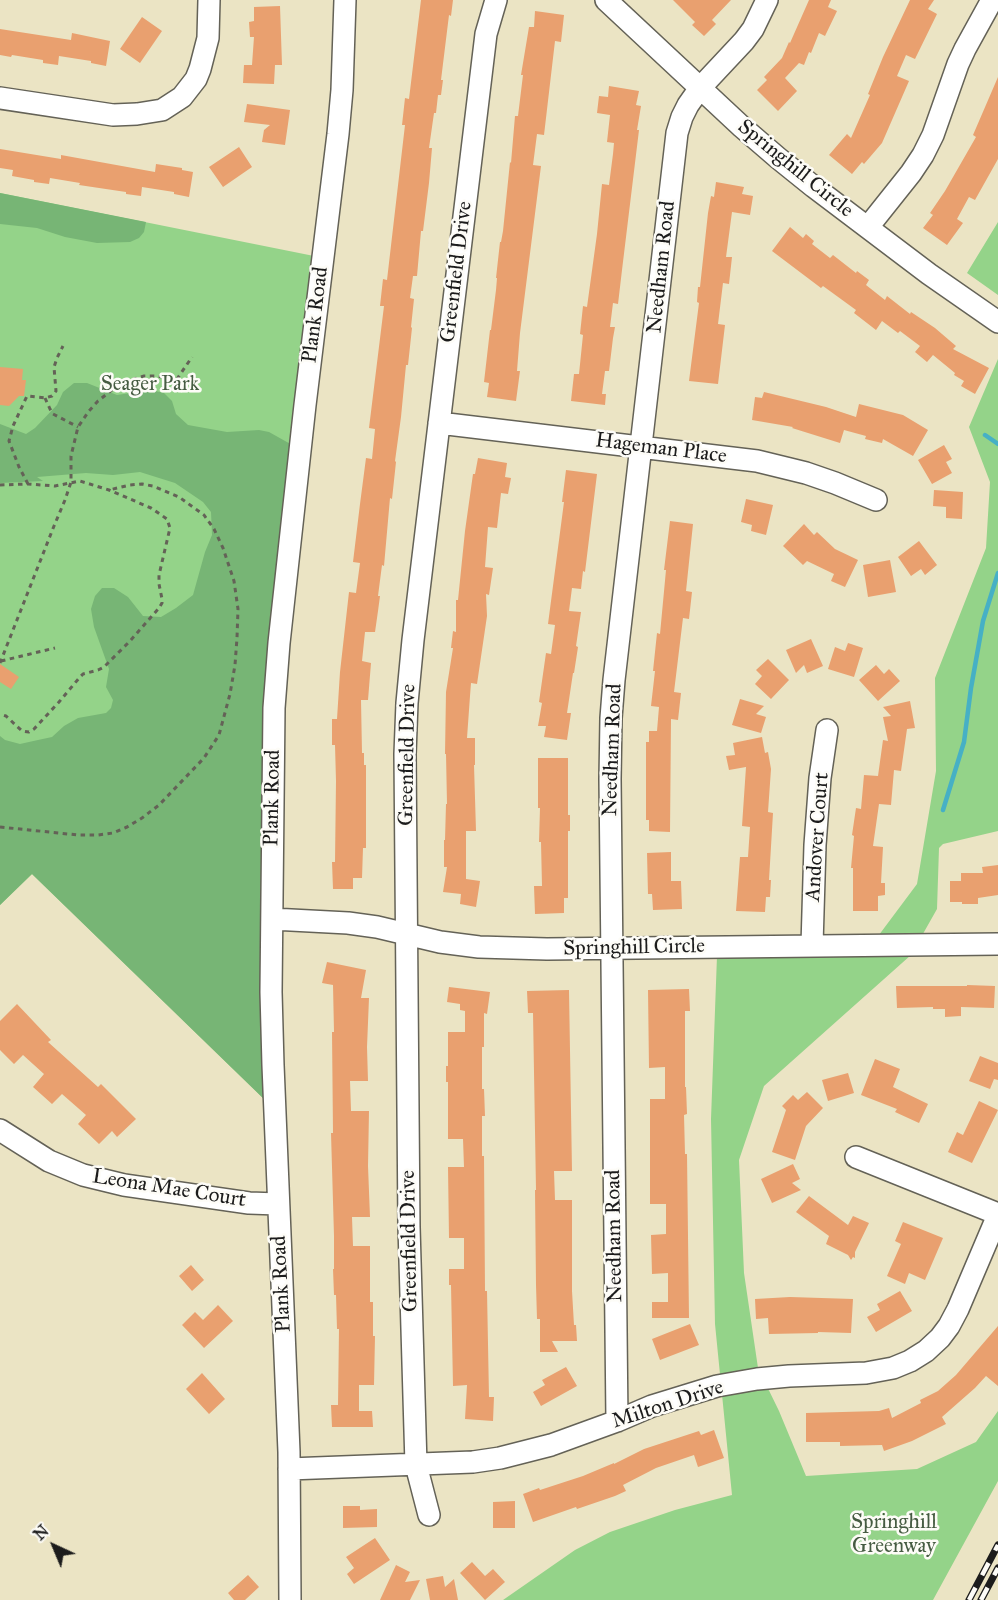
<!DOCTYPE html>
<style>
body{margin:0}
#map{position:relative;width:998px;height:1600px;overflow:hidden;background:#ebe4c4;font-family:"IM FELL Great Primer",serif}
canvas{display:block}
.north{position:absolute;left:24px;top:1516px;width:60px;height:60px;-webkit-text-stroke:4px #fdfcf7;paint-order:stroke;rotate:316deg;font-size:16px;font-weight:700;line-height:24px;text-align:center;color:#1c1c1c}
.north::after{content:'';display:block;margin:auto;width:21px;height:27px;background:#1c1c1c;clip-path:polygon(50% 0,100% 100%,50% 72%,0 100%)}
</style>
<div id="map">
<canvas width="998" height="1600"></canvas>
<div class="north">N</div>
</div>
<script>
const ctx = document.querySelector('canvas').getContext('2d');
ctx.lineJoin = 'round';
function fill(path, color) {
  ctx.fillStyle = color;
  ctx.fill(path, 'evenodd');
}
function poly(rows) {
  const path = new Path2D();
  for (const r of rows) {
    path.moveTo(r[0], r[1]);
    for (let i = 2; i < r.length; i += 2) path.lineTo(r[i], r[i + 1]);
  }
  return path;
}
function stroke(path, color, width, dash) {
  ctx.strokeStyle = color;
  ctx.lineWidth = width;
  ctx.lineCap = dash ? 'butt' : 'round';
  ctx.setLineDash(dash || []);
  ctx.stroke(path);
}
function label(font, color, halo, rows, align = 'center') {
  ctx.font = font + ' "IM FELL Great Primer",serif';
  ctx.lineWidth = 5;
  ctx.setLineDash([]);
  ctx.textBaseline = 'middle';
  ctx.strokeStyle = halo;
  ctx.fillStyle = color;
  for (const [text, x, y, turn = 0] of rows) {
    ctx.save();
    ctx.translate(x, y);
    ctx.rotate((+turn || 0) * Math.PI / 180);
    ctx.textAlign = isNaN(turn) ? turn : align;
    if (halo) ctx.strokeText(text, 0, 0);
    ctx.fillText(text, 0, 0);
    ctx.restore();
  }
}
fill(poly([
 [0,193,314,256,266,722,262,823,261,941,266,1101,32,874,0,905],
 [998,222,998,295,967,273],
 [998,359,998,831,943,844,939,848,937,909,911,955,764,1086,739,1160,744,1273,758,1368,779,1411,806,1476,917,1469,976,1442,998,1411,998,1481,933,1600,503,1600,575,1550,610,1532,675,1510,732,1495,715,1324,711,1119,717,956,864,955,917,884,936,771,935,678,986,548,990,482,969,427]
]), '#94d389');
fill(poly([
 [0,193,146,222,144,232,139,238,130,242,97,243,65,237,37,228,0,224],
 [74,383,87,383,117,395,151,390,164,393,172,401,176,414,188,425,227,432,259,430,269,432,294,446,266,722,262,823,261,941,266,1101,32,874,0,905,0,736,5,740,20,744,38,740,52,737,64,726,78,718,106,713,111,708,113,700,106,687,109,669,94,627,91,609,95,596,102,588,114,588,128,597,143,616,161,617,176,608,193,595,205,552,212,535,211,512,203,502,175,483,140,472,113,475,86,473,37,477,43,481,0,483,0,424,26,434,35,428,57,405,63,392]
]), '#77b575');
stroke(poly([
 [985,435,998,444],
 [943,810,964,742,971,688,983,621,998,573]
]), '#46b0c5', 4.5);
fill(poly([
 [421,0,453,0,451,16,449,15,441,80,443,80,441,95,438,95,436,113,434,113,429,148,432,148,429,183,423,231,421,231,417,276,413,276,410,298,414,299,411,327,412,328,408,365,406,365,401,417,395,461,396,462,392,499,390,498,384,566,382,565,378,596,380,596,378,611,375,632,365,632,362,661,371,663,368,700,361,700,362,753,364,753,364,765,366,765,366,848,363,848,362,878,353,878,353,889,333,889,332,862,335,862,336,781,335,745,332,745,332,719,337,719,340,672,349,592,356,593,360,563,353,562,360,504,366,458,372,459,375,429,369,428,384,306,380,306,383,279,387,280,405,125,402,125,405,98,409,99],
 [673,0,731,0,712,20,716,24,704,36,692,25,695,22],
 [809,0,831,0,828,7,837,11,825,36,819,33,811,53,809,52,804,65,799,63,785,78,797,91,778,111,757,90,767,80,764,77,782,58,789,42,790,43],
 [910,0,934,0,928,9,937,14,915,59,906,55,897,76,909,81,882,143,864,164,862,162,852,174,829,155,847,134,851,138,870,95,868,94,883,57],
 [280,6,282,65,275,65,274,84,243,83,244,65,252,65,254,37,250,37,249,22,254,21,254,7],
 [535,11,564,15,561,42,555,41,544,135,537,134,533,165,541,166,520,333,517,371,520,371,516,401,487,397,489,383,484,382,490,330,491,330,496,290,497,278,496,278,500,242,501,242,503,231,510,162,511,163,515,116,518,116,523,75,521,75,529,27,534,27],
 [142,17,162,31,140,63,120,49],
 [0,29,71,40,72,33,110,41,106,66,91,63,91,61,59,56,58,65,43,63,43,60,12,55,11,57,0,55],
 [998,77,998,159,975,200,969,197,957,219,963,223,947,245,923,228,933,215,930,213,945,191,976,137,973,135],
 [609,86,639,91,636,105,641,106,637,130,639,130,622,270,618,304,613,303,610,327,615,327,613,338,609,371,605,371,602,394,606,394,605,405,571,401,574,374,579,374,583,335,580,334,583,306,587,307,597,234,602,184,609,185,613,154,614,143,607,142,610,115,597,113,599,96,608,97],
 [247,104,290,110,285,145,262,142,264,130,270,125,244,122],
 [239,147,252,167,223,187,209,167],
 [0,149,61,159,61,155,155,172,156,164,182,168,182,170,193,172,189,197,174,194,174,192,142,187,141,196,126,194,126,192,79,185,80,183,50,178,49,184,34,182,34,180,12,176,13,170,0,168],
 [716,182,744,187,742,194,753,196,750,215,732,212,726,257,732,257,729,284,723,283,718,324,725,325,718,384,689,381,699,303,697,302,698,287,700,287,708,213,711,196,714,197],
 [790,227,803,238,806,234,814,241,812,244,830,258,833,255,856,273,857,271,869,280,866,285,885,300,887,296,910,314,911,312,935,328,956,346,953,349,989,368,975,394,961,386,964,381,954,375,955,373,933,355,927,362,915,352,920,346,900,331,898,333,882,321,876,330,854,313,856,310,823,286,821,288,772,251],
 [0,367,23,369,22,380,26,380,24,396,19,396,9,406,0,405],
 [764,392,826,407,856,417,859,404,903,415,928,430,913,456,883,439,882,443,865,439,866,436,844,430,840,443,792,428,793,427,752,420,755,397,762,398],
 [944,445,952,459,946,462,952,473,932,484,918,460],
 [478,458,507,463,505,477,511,478,508,494,501,493,497,528,488,527,485,567,493,568,489,595,486,594,487,616,477,684,471,683,470,696,467,738,475,738,475,765,474,765,476,831,466,831,466,879,480,881,476,907,460,904,461,894,443,892,447,867,444,867,444,840,445,840,446,804,447,804,446,754,445,754,446,692,453,648,451,648,453,631,456,632,456,600,458,600,465,531,473,474,475,474],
 [566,470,597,474,585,572,583,571,581,589,572,588,569,611,581,612,576,646,578,647,574,673,573,673,567,713,571,713,567,740,544,737,546,726,538,726,542,703,539,702,546,653,551,654,555,625,548,624,564,502,562,502],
 [934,490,963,492,962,519,946,518,946,507,933,506],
 [746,499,773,505,766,535,751,531,752,525,741,522],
 [670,521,693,524,686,591,692,592,689,619,683,618,674,692,681,693,678,720,671,719,670,832,649,831,649,820,646,820,646,742,649,742,649,731,657,731,659,707,651,706,655,671,653,671,657,633,660,634,666,570,664,570],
 [804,524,814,535,817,532,835,549,858,560,845,587,831,581,834,574,807,561,803,565,783,546],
 [919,541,937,565,925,575,921,569,911,576,898,557],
 [890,560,896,592,868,597,863,565],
 [811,639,823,666,807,673,804,665,796,673,786,650],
 [848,643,863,648,854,677,828,669,835,647,845,651],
 [768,659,789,680,771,699,755,684,762,676,756,670],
 [0,664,19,677,11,689,0,682],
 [876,665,884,674,889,669,900,681,878,701,859,680],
 [740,699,764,706,756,714,766,717,761,733,732,725],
 [910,701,915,728,907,729,901,771,894,770,891,805,879,804,873,846,883,847,881,883,885,883,885,895,878,896,878,911,853,911,853,868,851,868,854,836,852,835,856,808,861,809,864,775,878,776,883,740,888,741,883,717,891,716,883,707],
 [762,737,765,753,768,752,771,769,768,812,773,813,769,880,771,880,770,897,766,897,765,912,736,911,740,857,748,857,750,827,742,826,746,767,729,770,726,756,735,755,733,743],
 [538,758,568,758,568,815,570,815,570,831,568,831,568,898,564,898,564,913,535,914,534,886,542,886,541,842,539,842,540,808,538,808],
 [671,852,671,881,681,881,682,909,653,910,652,894,648,894,647,853],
 [998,865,998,895,978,898,978,904,962,904,962,902,950,902,950,881,961,881,961,873,983,873,982,867],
 [327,962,366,970,361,998,369,998,367,1047,368,1081,350,1081,351,1111,369,1111,368,1166,370,1217,352,1217,353,1246,370,1246,370,1302,373,1302,373,1336,375,1336,374,1385,359,1385,359,1411,372,1411,373,1427,332,1427,331,1405,338,1405,339,1329,337,1329,336,1295,334,1295,333,1269,334,1269,334,1236,331,1133,333,1133,332,1032,334,1032,333,985,322,983],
 [967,985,995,986,994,1008,961,1007,961,1016,945,1017,945,1009,933,1009,933,1007,897,1008,896,986,967,986],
 [449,987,490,992,487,1014,484,1013,484,1047,482,1047,482,1089,484,1089,485,1116,482,1116,482,1156,484,1156,485,1291,487,1291,489,1397,494,1397,493,1421,465,1419,467,1385,453,1386,451,1285,449,1285,449,1269,464,1269,464,1238,449,1238,448,1167,464,1167,463,1139,448,1139,448,1082,446,1082,446,1066,448,1066,448,1032,465,1032,465,1011,460,1010,460,1004,447,1002],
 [689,989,690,1011,685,1011,685,1087,686,1087,687,1114,684,1115,685,1154,687,1154,689,1318,652,1318,652,1302,668,1302,668,1273,652,1274,651,1235,666,1234,666,1204,650,1204,650,1099,665,1099,665,1067,649,1068,648,990],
 [569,990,572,1171,554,1171,555,1200,572,1200,572,1291,574,1325,576,1325,577,1341,552,1341,558,1352,540,1352,540,1319,537,1319,536,1285,535,1190,536,1190,533,1013,528,1013,527,991],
 [17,1004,51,1040,48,1042,98,1087,101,1084,136,1119,117,1137,112,1131,99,1144,78,1124,86,1115,62,1094,52,1104,33,1087,44,1074,23,1055,14,1064,0,1050,0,1021],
 [980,1056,998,1063,998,1080,994,1079,990,1089,969,1081],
 [875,1059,900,1069,893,1087,928,1104,919,1123,895,1112,897,1109,861,1095],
 [848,1073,854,1093,828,1101,822,1080],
 [807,1092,823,1108,806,1126,795,1160,772,1152,786,1110,782,1106,793,1095,798,1100],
 [979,1101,998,1110,972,1163,948,1152,957,1132,963,1135],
 [793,1164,800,1179,792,1183,801,1190,772,1203,761,1179],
 [809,1196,848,1225,853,1216,869,1223,855,1252,855,1258,853,1257,851,1260,848,1255,826,1244,829,1236,796,1212],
 [903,1222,943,1238,925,1280,909,1273,905,1284,887,1276,901,1244,895,1241],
 [191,1265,204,1280,192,1291,179,1276],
 [900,1291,912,1311,876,1332,867,1317,880,1310,877,1304],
 [790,1297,853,1299,851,1333,818,1332,818,1333,769,1334,768,1318,756,1319,755,1299],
 [218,1305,233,1321,204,1348,182,1325,195,1312,203,1320],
 [690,1324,699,1345,660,1360,652,1339],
 [998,1326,998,1386,986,1376,975,1388,942,1417,946,1424,912,1441,884,1451,882,1445,840,1446,840,1442,806,1442,806,1413,879,1411,889,1408,892,1418,921,1403,920,1400,938,1391,956,1375],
 [566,1367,577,1386,541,1406,533,1392,545,1385,542,1380],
 [202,1373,225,1399,209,1414,186,1389],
 [714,1430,724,1458,698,1467,694,1455,656,1468,623,1485,626,1491,615,1496,577,1509,576,1507,533,1522,523,1494,539,1488,540,1490,583,1476,614,1463,614,1464,644,1449,699,1431,701,1435],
 [515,1501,515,1528,493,1528,493,1502],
 [343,1506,360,1506,360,1510,377,1509,377,1527,343,1528],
 [375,1538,390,1560,354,1584,347,1574,354,1568,346,1557],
 [472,1562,485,1576,493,1569,505,1582,485,1600,460,1573],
 [396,1565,410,1572,405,1582,420,1580,410,1600,380,1600],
 [248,1575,259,1587,245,1600,234,1600,228,1593],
 [443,1576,445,1587,454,1579,458,1600,430,1600,426,1579]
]), '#e9a06f');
const minor = poly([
 [606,0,742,127,778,158,814,187,929,274,998,322],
 [0,98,113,115,137,114,162,110,182,97,196,79,200,69,208,38,209,0],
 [868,227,911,173,923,155,933,135,958,64,965,49,992,0],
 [439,423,757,461,806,473,835,483,876,500],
 [272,919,348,923,377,927,440,942,479,947,547,949,998,944],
 [812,945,815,845,820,778,827,730],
 [0,1130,49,1161,83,1175,124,1185,249,1203,278,1204],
 [856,1157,998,1214],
 [617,1421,610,779,611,718,614,680,677,133,682,117,688,105,700,88,744,41,753,29,767,0],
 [289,1469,473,1462,500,1458,551,1445,617,1421,652,1406,717,1386,757,1379,789,1376,866,1373,893,1368,910,1361,926,1351,940,1338,949,1326,958,1309,998,1215],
 [429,1515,416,1465,409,1227,405,754,407,703,413,640,486,34,496,0],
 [290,1600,289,1452,273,1065,271,992,274,708,279,643,305,405,338,134,342,90,345,0]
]);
stroke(minor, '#646257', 24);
stroke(poly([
 [45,398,50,409,53,414,78,427],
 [28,484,19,467,9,441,13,426,27,396,45,398,52,396,56,391,54,367,57,358,63,346],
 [0,485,28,484,55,486,80,481,109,490,151,508,167,519,170,528,159,575,159,584,162,599,162,603,159,608,130,641,104,667,98,670,83,674,80,677,59,702,34,729,29,732,22,731,6,716,0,714],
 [1,661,55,648],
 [0,663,54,526,65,500,71,482,71,456,78,427,89,411,98,401,117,386,131,380,144,376,156,376,177,379,192,357],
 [0,827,78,835,98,835,113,833,127,827,142,818,159,805,204,758,219,735,230,694,235,665,237,638,238,609,234,581,223,548,214,529,204,515,179,497,153,486,142,484,130,485,109,490]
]), '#646257', 3, [4.5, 4.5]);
stroke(minor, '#fff', 21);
const rail = poly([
 [969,1600,998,1545],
 [981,1600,998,1568]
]);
stroke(rail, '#1c1c1c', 7);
stroke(rail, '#fdfcf7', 4.5, [14]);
label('21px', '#1c1c1c', '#fdfcf7', [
 ["Springhill Circle",795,169,39],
 ["Needham Road",662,267,-84],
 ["Greenfield Drive",457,272,-83],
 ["Plank Road",316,315,-83],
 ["Hageman Place",661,449,7],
 ["Needham Road",613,750,-88],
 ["Greenfield Drive",408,755,-89],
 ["Plank Road",273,798,-89],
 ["Andover Court",818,837,-86],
 ["Springhill Circle",634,948,-1],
 ["Leona Mae Court",169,1189,9],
 ["Needham Road",615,1236,-91],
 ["Greenfield Drive",410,1241,-91],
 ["Plank Road",282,1284,-93],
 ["Milton Drive",668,1405,-18]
]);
label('21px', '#465c42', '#fdfcf7', [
 ["Seager Park",150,385],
 ["Springhill",894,1523],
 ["Greenway",894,1547]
]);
</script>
